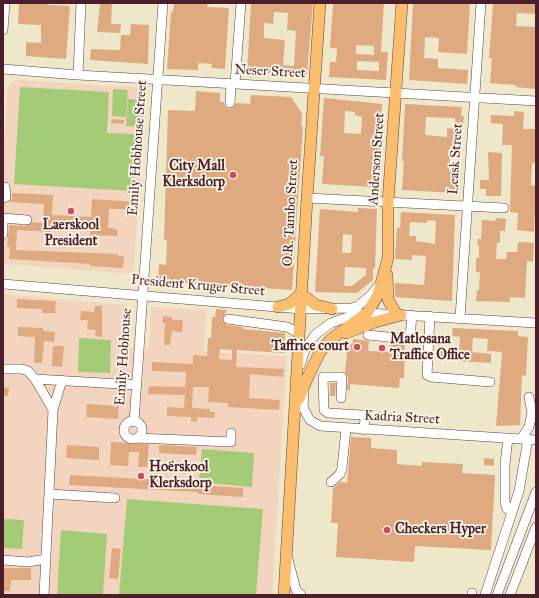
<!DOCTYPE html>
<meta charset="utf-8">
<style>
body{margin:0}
#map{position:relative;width:539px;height:598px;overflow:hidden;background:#eee7c9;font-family:"IM FELL Great Primer",serif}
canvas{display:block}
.frame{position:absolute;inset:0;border:4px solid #4a1f2b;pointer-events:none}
</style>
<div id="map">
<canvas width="539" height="598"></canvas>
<div class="frame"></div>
</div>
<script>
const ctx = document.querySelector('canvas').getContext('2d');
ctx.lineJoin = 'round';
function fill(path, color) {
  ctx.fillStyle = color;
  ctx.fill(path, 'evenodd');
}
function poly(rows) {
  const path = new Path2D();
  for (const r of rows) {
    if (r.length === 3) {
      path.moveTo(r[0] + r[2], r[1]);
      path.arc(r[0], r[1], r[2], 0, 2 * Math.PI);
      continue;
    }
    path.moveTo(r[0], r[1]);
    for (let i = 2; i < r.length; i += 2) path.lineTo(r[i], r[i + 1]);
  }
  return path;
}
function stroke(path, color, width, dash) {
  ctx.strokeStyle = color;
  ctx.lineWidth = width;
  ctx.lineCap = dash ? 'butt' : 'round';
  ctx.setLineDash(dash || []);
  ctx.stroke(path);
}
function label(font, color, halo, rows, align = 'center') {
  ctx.font = font + ' "IM FELL Great Primer",serif';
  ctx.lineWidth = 3.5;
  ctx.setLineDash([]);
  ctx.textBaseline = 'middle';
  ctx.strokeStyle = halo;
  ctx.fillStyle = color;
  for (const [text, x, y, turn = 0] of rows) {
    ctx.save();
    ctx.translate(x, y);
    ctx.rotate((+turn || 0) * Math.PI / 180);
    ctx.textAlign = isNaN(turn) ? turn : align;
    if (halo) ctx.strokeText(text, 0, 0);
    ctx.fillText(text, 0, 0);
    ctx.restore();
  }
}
fill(poly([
 [16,80,147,88,133,274,3,264,3,159,8,86],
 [3,294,127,305,125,348,149,349,151,307,206,310,204,352,287,356,272,595,3,595]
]), '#f3d4bf');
fill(poly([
 [20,87,109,92,107,133,137,134,133,191,14,184],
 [113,89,128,90,126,117,112,116],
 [128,99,143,100,141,127,126,126],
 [79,338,111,340,110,373,78,372],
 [202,449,254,453,252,487,199,482],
 [127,499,263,509,256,595,119,595],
 [3,519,24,520,22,549,3,548],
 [61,530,107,534,103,595,57,595]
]), '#a4cc77');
fill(poly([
 [19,3,48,3,48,5,70,6,66,59,26,56,26,42,41,43,41,25,18,24],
 [100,3,112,3,111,24,121,24,120,33,97,32],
 [174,3,208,3,207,7,229,8,225,69,211,68,212,64,198,63,198,70,167,69,171,12,173,12],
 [251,3,313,3,307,74,247,72],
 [274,12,288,13,287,30,296,31,294,66,283,65,285,40,264,38,264,23,273,24],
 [333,3,384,3,381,52,388,52,386,80,329,77,330,62,336,62,337,48,330,48],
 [356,45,374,46,374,55,356,54],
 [357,61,379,62,379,71,357,70],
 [413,3,470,3,467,54,438,52,439,38,425,37,424,58,438,59,438,68,468,70,467,84,409,80],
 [493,3,536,3,536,14,517,13,516,26,536,27,536,89,516,87,516,85,490,83,492,58,489,58],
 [131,24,149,25,148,64,90,60,91,49,120,50,121,35,130,35],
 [196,91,220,93,220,102,224,102,225,106,229,109,233,108,236,103,250,104,251,95,291,97,302,113,301,126,303,126,292,290,158,281,159,264,166,265,167,240,164,240,168,110,195,111],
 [324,98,382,104,380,173,375,172,374,187,322,184,324,156,320,156],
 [345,111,355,112,355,115,362,117,361,134,344,133],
 [405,104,462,107,461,116,464,116,461,147,450,147,449,172,456,172,455,193,402,190,404,161,402,161],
 [426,117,455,118,454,129,447,128,447,137,425,135],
 [514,111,524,112,523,129,536,129,536,163,532,163,531,185,536,186,534,232,517,230,518,213,510,212,512,145,502,145,503,124,491,123,491,115,514,116],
 [112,119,124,120,124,124,111,123],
 [488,152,502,153,501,196,486,196,486,189,480,189,480,180,489,180],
 [12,193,53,195,52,215,91,217,92,199,138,202,137,209,109,209,108,227,118,230,117,236,90,235,91,226,51,223,51,232,17,230,16,250,118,254,118,256,124,256,123,268,90,266,90,264,9,259,10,247,7,247,9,225,26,226,32,222,43,223,44,204,9,202,12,199],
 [358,208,377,209,375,269,373,268,373,280,357,293,315,292,320,209,358,212],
 [343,234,352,235,351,253,342,253],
 [345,267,366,268,366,275,352,286,344,286],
 [401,212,455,215,452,301,395,297,395,283,424,285,426,256,412,255,412,260,395,259,397,227,400,228],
 [427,220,436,221,435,244,416,241,416,236,409,236,410,222,427,223],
 [496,218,506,219,505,231,500,231,500,243,497,242,496,259,506,259,507,252,517,252,518,242,534,243,533,262,527,261,525,298,510,297,510,302,476,301,477,290,479,290,480,272,476,272,476,258,479,258,479,245,477,245,478,239,481,239,482,220,495,221],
 [17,299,56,301,55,313,42,313,42,309,17,308],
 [95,306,102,306,102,337,95,336,96,330,87,329,88,320,80,320,81,311,94,312],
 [216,309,227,310,222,319,227,325,243,327,243,329,285,333,284,353,237,350,236,367,284,369,283,377,250,374,249,398,280,400,279,410,228,407,228,403,208,402,209,387,193,387,192,408,210,409,210,412,215,412,214,418,197,417,197,422,191,421,191,417,167,416,167,407,184,408,185,395,148,394,149,386,185,387,186,372,152,371,152,362,193,364,193,355,207,356,208,338,211,338,212,317,215,317],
 [220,349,232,350,232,360,219,359],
 [163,316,172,317,172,320,183,320,182,332,172,331,170,345,164,345,165,323,162,323],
 [18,327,43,328,43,331,55,332,54,342,44,341,42,363,34,363,35,337,18,336],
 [453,328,518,331,518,336,528,337,526,376,522,375,520,425,496,426,502,352,487,351,488,339,473,338,472,352,491,354,491,363,440,360,440,350,459,351,460,337,452,336],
 [353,339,369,341,368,351,389,352,390,343,405,345,404,378,400,378,399,388,350,384,350,390,347,390,348,377,345,372,348,343,353,344],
 [53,346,64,346,62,367,52,366],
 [330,383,336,383,335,396,330,396],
 [3,387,9,388,8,396,3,396],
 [87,404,119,406,118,419,86,417],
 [351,437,371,438,371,448,397,450,397,464,422,466,422,462,463,464,462,473,495,475,491,550,415,546,414,562,336,557,338,523,331,523,333,488,340,482,347,483],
 [111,442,149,444,147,467,138,467,139,452,129,452,128,466,110,465],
 [67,445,99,447,99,460,66,458],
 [159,445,197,447,196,455,159,453],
 [484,458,494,459,494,466,484,465],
 [70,475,195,482,195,485,243,488,243,497,198,494,198,492,69,485],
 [112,548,121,549,118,579,109,578],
 [3,568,31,568,31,580,11,580,10,591,3,591]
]), '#e0aa81');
const minor = poly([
 [3,30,5,3],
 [3,69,78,75,536,101],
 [78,75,81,3],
 [235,84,241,3],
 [230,103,231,84],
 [3,198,6,197,5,187],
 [307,198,504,208],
 [3,234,3,218,27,220],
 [3,284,301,309,351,308,358,306,371,295,379,285],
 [430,316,427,375,431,377,490,382],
 [460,318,481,3],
 [228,319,287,327,299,333],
 [368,335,408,339,410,337,412,315],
 [300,365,306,347,316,334,331,323,345,318,367,313,536,323],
 [3,369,22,369,28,371,35,379,136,385],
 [35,379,53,410],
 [304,391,303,407,307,415,310,420,320,426,536,440],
 [341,398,342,377,323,377,324,410,328,413,362,415,365,418,364,430],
 [133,430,9],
 [134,422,163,3],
 [137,438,231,442,231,433],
 [508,438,505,464,505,502,507,509,512,512],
 [521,439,529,427,532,413,529,397],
 [331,482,340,474,342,468,346,429],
 [50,494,115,498],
 [288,559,296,590,301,595],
 [3,560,28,562,46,559],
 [44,595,53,410,62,380],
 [472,595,472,593],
 [485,595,519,491,528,439],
 [497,595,536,492],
 [510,595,536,527]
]);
const major = poly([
 [387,275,388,300,397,315],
 [278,307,289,304,301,294,316,305,332,309],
 [346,333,375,322,401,315],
 [299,399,306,381,320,352,330,340,367,313,378,295,388,258,388,202,402,3],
 [284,595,307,198,320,3]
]);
stroke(minor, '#633d43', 10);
stroke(major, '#633d43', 12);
stroke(minor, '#fff', 9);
stroke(major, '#fbbe6e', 11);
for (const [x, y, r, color] of [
 [233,175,4,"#d1495b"],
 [71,211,4,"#d1495b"],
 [357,347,4,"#d1495b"],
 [382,348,4,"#d1495b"],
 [141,476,4,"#d1495b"],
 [387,530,4,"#d1495b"]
]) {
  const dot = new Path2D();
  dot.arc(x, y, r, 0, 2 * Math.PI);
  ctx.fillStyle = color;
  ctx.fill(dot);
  stroke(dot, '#fcf5e5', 1.5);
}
label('14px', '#4a1f2b', '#fcf5e5', [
 ["Neser Street",270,72,3],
 ["Emily Hobhouse Street",138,148,-86],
 ["Anderson Street",377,159,-86],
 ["Leask Street",456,159,-86],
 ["O.R. Tambo Street",291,213,-87],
 ["President Kruger Street",198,286,5],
 ["Emily Hobhouse",124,357,-86],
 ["Kadria Street",402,418,3]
]);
label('bold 14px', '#4a1f2b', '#fcf5e5', [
 ["City Mall",225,167,"right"],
 ["Klerksdorp",225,183,"right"],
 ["Laerskool",71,226,"center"],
 ["President",71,242,"center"],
 ["Matlosana",390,340],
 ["Traffice Office",390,356],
 ["Taffrice court",349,347,"right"],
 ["Hoërskool",149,468],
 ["Klerksdorp",149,484],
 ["Checkers Hyper",395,530]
], 'left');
</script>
